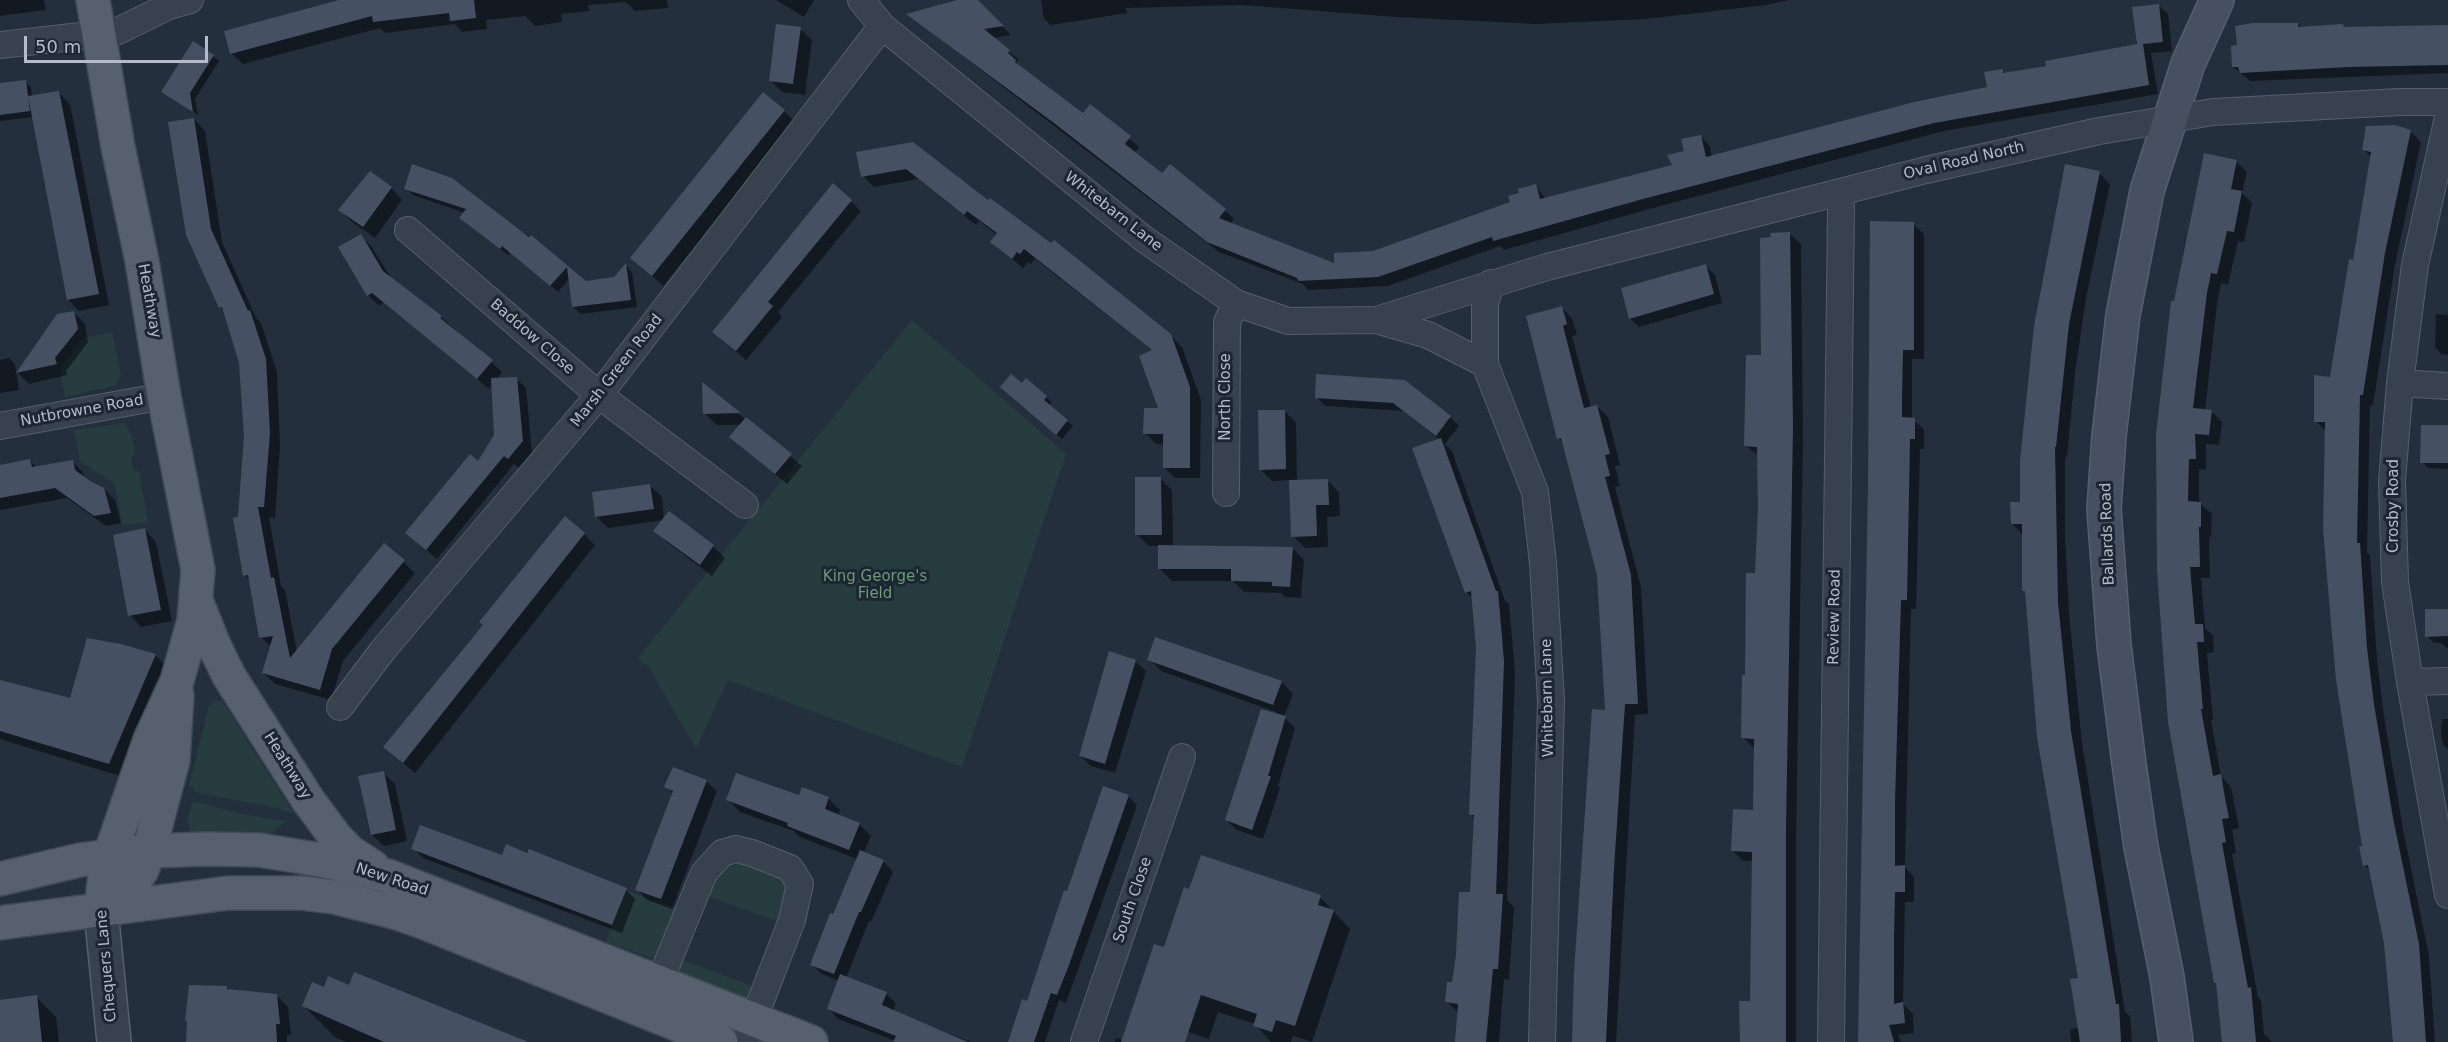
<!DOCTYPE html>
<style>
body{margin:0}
#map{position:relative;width:2448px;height:1042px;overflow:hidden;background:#242f3e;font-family:"DejaVu Sans",sans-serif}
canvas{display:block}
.scale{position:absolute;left:24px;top:36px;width:184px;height:27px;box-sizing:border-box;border:3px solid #b4bcc9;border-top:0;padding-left:8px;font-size:18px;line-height:21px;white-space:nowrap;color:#b4bcc9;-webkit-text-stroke:4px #1d2633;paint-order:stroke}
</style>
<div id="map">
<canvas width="2448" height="1042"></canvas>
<div class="scale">50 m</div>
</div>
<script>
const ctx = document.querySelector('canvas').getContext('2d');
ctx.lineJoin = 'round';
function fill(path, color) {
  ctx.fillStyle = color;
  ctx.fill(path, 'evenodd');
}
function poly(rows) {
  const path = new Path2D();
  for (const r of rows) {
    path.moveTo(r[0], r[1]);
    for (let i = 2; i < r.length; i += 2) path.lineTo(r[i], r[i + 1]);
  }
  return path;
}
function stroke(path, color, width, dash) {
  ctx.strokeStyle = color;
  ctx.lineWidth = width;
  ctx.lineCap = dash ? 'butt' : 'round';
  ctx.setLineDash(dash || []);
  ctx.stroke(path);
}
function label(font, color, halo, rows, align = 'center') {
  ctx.font = font + ' "DejaVu Sans",sans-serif';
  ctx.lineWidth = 6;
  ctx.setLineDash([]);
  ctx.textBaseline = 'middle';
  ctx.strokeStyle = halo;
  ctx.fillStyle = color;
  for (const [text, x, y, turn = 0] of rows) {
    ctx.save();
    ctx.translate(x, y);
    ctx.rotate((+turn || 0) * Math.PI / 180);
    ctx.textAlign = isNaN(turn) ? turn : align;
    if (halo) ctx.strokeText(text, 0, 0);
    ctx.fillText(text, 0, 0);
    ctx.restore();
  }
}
fill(poly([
 [912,320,1066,454,962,767,728,680,696,749,648,666,637,659],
 [112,332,121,374,117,385,65,397,60,369,81,339],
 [122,423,126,423,132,437,135,454,131,457,133,470,139,471,148,522,122,525,115,484,80,461,74,430],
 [216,700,222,701,294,814,277,808,194,792,194,788,189,786,209,706],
 [193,801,242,814,286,821,265,839,195,836,190,830,187,821],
 [749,862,776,873,783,883,789,895,782,923,705,895,718,868],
 [625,890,676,908,657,960,606,942],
 [683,960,755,987,746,1010,674,983]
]), '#263c3f');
fill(poly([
 [0,0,44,0,46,10,0,16],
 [345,0,667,0,668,8,635,11,626,2,588,5,589,11,561,14,562,22,535,26,525,16,486,20,487,29,462,32,455,24,385,33,380,28,243,64,231,53],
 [776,0,814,0,804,17],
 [963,0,976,0,1011,35,992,38,1019,60,1016,62,1024,70,1083,115,1090,106,1139,147,1134,153,1162,175,1225,210,1234,219,1230,224,1336,265,1512,203,1536,186,1546,199,1674,166,1700,136,1710,146,1712,157,1988,88,2002,71,2006,75,2048,68,2139,45,2158,5,2168,14,2172,51,2151,53,2158,94,1944,131,1653,208,1504,250,1500,246,1388,286,1308,290,1303,284,1219,252,909,15],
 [1041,0,1789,0,1766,5,1646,19,1536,24,1396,17,1242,5,1126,8,1127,13,1051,25,1044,19],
 [2298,24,2302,28,2342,25,2346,29,2448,26,2448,73,2250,81,2233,67],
 [800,29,812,40,805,95,782,92,770,80],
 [213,56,219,61,195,99,198,115,163,92],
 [25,82,31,87,32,97,59,93,70,104,109,305,79,311,68,299,34,117,0,121,0,85],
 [784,111,795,122,663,286,632,258],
 [194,119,205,131,222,242,256,318,261,323,277,372,280,446,275,518,269,517,281,586,285,590,297,652,385,545,415,573,343,661,331,700,275,684,263,672,271,647,261,637,250,581,245,575,239,519,245,436,241,363,226,313,220,307],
 [2410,131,2421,142,2395,265,2373,405,2370,405,2367,552,2370,555,2377,660,2384,716,2403,829,2429,956,2435,1042,2395,1042,2386,943,2372,873,2364,865,2327,432,2316,421,2331,378,2354,261,2372,158,2364,150],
 [913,143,988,202,1170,335,1182,347,1201,400,1200,478,1175,478,1164,467,1165,445,1156,444,1145,433,1160,409,1153,351,1035,259,1031,264,1028,262,1023,268,992,242,997,235,979,221,976,225,918,179,874,187,863,176],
 [2236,161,2247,172,2242,193,2252,203,2244,242,2238,241,2228,285,2221,283,2217,304,2205,411,2211,411,2222,422,2219,445,2206,444,2206,470,2199,469,2199,503,2212,514,2211,537,2209,537,2210,578,2201,578,2205,628,2213,636,2214,652,2207,653,2213,720,2211,720,2221,776,2231,787,2239,828,2232,830,2236,853,2232,854,2258,997,2261,1000,2264,1034,2272,1042,2223,1042,2218,986,2215,983,2170,721,2175,303],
 [413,166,531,237,585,283,615,279,626,265,632,272,637,307,581,314,573,307,570,278,558,292,510,252,508,255,468,225,461,218,465,213,413,195,406,188],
 [2099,173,2110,184,2086,298,2075,373,2067,457,2065,457,2065,535,2069,613,2082,743,2125,1012,2130,1016,2132,1042,2071,1042,2070,1029,2079,1028,2080,979,2027,593,2024,590,2023,535,2012,524,2022,504],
 [391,188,402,200,375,238,352,222,340,210],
 [851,201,861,211,778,312,782,317,746,360,724,341],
 [1913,224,1924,234,1924,359,1912,359,1912,419,1924,429,1924,449,1920,449,1916,609,1911,609,1905,867,1914,877,1914,902,1905,902,1903,1004,1913,1014,1914,1033,1898,1035,1901,1042,1860,1042,1870,486],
 [1790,234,1801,244,1803,439,1796,839,1796,1042,1742,1042,1752,1003,1753,861,1743,861,1732,850,1755,811,1755,749,1743,738,1756,575,1759,506,1759,456,1746,446,1762,357],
 [360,236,371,246,391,278,441,317,502,372,496,380,516,378,526,388,532,452,519,468,514,464,437,559,407,533,479,463,496,435,493,383,489,389,384,302,379,306,368,295],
 [1706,266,1715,275,1722,303,1639,327,1630,318],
 [1562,308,1572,318,1577,335,1572,336,1591,408,1597,406,1608,417,1620,465,1615,466,1620,486,1615,487,1641,587,1648,714,1635,715,1616,1042,1573,1042,1606,712,1599,575,1564,444,1559,439],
 [73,312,85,324,88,342,66,371,67,375,29,384,18,373,58,315],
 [2436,314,2448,315,2448,355,2441,354,2435,347],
 [9,358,15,364,19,390,0,393,0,360],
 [1318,375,1450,417,1459,426,1445,444,1452,451,1505,601,1509,604,1515,673,1507,900,1514,907,1509,980,1504,979,1499,1042,1456,1042,1459,1013,1447,1002,1453,984,1471,894,1476,820,1470,814,1478,648,1473,598,1466,592,1440,440,1404,411,1325,406,1317,397],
 [1026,380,1052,402,1049,406,1073,426,1062,439,1007,392,1022,385],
 [704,385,802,466,787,484,731,437,741,425,717,425,705,414],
 [1285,411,1296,423,1297,481,1327,480,1339,492,1340,516,1327,517,1328,547,1305,548,1293,536,1291,480,1272,481,1260,469],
 [2448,427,2448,469,2428,468,2422,462],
 [30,460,37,468,72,461,83,472,84,479,104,489,115,500,121,523,106,526,67,498,0,510,0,466],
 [1160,478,1172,490,1173,546,1293,548,1304,560,1301,598,1285,597,1281,593,1244,592,1233,581,1172,581,1160,569,1160,546,1149,546,1137,534],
 [650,486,662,497,664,519,713,546,725,558,712,576,667,542,655,531,664,520,608,528,596,516],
 [145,530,156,542,172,621,141,627,130,615],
 [584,534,595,545,415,773,385,747],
 [2448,610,2448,648,2447,648,2441,643,2434,643,2427,636],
 [1156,638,1282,682,1293,694,1284,717,1295,728,1278,786,1280,788,1263,839,1237,830,1226,820,1276,712,1161,671,1149,659],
 [155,655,169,669,123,777,0,739,0,681,71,700],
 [1135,661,1146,671,1115,773,1091,766,1080,756],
 [2442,719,2448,719,2448,759,2448,749,2443,744,2441,734],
 [383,773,395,784,407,841,384,846,372,835],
 [706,781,717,791,672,909,647,900,637,889,674,794,666,787],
 [1128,796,1137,805,1066,1003,1059,1000,1045,1042,1009,1042,1028,1003,1067,893],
 [800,797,828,798,840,810,838,816,859,824,871,836,864,852,883,861,893,872,871,922,869,921,846,978,886,994,896,1003,893,1011,971,1042,898,1042,838,1019,829,1009,839,981,822,974,811,964,857,859,800,837,794,831,740,812,728,800],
 [413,848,503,857,626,890,635,899,622,933,423,858],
 [1320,897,1350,929,1312,1042,1293,1036,1291,1042,1271,1042,1255,1024,1218,1012,1209,1039,1170,1026,1165,1042,1115,1042,1116,1038,1123,1040,1165,949],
 [227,987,230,991,276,995,288,1007,291,1035,287,1035,287,1042,187,1042],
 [350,987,525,1042,346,1042,336,1038,304,1006,325,988],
 [36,997,56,1017,59,1042,0,1042,0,1001]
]), '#0007');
fill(poly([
 [339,0,474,0,476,18,450,21,449,13,373,22,372,16,230,54,224,31],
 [957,0,978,0,1004,26,984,29,1010,50,1008,53,1016,60,1015,62,1083,113,1090,104,1131,136,1125,144,1162,173,1170,164,1226,209,1219,218,1334,263,1334,253,1373,251,1510,202,1508,196,1519,193,1518,189,1536,184,1540,199,1672,165,1667,155,1684,151,1681,139,1701,135,1706,157,1914,102,1987,87,1984,72,2003,69,2003,73,2046,66,2045,61,2137,44,2132,7,2159,4,2163,42,2143,44,2149,85,1934,123,1643,199,1493,241,1492,237,1378,277,1298,281,1297,278,1207,242,1054,123,906,14],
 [2253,23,2298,23,2298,27,2343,24,2344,27,2448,25,2448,65,2348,67,2240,73,2238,67,2232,67,2231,46,2237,45,2235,26],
 [776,24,801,27,793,84,769,81],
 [193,41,214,55,190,93,193,112,161,92],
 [26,80,30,111,0,115,0,83],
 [59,91,99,294,67,300,28,96],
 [763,92,785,110,652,276,630,258],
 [194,118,211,229,248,311,250,310,266,359,270,433,264,507,258,507,271,578,274,577,290,658,384,543,405,560,332,649,320,690,262,673,273,636,259,638,248,575,243,576,233,518,238,517,244,436,239,363,222,307,219,308,186,235,168,122],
 [2395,125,2411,130,2385,253,2363,395,2360,395,2357,543,2360,543,2367,648,2374,704,2393,818,2419,944,2426,1042,2393,1042,2384,943,2368,865,2363,866,2359,846,2362,846,2336,680,2323,530,2325,422,2314,422,2314,375,2330,377,2349,259,2353,260,2371,152,2362,150,2366,126],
 [913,142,988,200,990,198,1051,243,1054,240,1171,334,1190,387,1190,468,1163,468,1163,434,1143,434,1144,408,1158,408,1139,356,1152,350,1024,249,1020,254,1017,252,1012,259,990,242,997,233,967,211,964,215,906,169,861,177,856,152],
 [2204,153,2237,160,2231,189,2242,191,2234,232,2227,231,2217,274,2211,273,2207,293,2193,408,2212,410,2209,435,2195,434,2196,459,2189,459,2188,501,2201,502,2201,527,2199,527,2200,567,2190,567,2195,624,2203,624,2204,642,2197,642,2203,709,2201,709,2213,776,2221,774,2225,798,2229,818,2222,819,2226,842,2222,843,2248,988,2251,987,2256,1042,2222,1042,2216,983,2214,983,2168,722,2157,570,2156,435,2171,301,2174,301],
 [412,164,452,178,529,237,531,235,586,281,614,277,626,263,631,300,572,307,567,267,550,286,502,246,500,249,459,218,466,209,404,189],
 [2065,164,2100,171,2069,324,2056,447,2055,447,2058,602,2071,731,2116,1004,2119,1004,2121,1042,2080,1042,2070,979,2078,978,2037,737,2025,591,2022,591,2022,524,2011,524,2010,502,2020,502,2020,461,2034,326],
 [370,171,392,187,363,227,338,210],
 [833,183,852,200,768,302,773,306,736,351,712,332],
 [1870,221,1914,222,1914,350,1903,350,1902,398,1902,417,1915,418,1915,439,1910,439,1907,600,1901,600,1895,802,1895,866,1905,865,1905,892,1895,892,1894,936,1894,1004,1903,1002,1905,1023,1889,1025,1894,1042,1858,1042,1868,486],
 [1790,232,1793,427,1786,828,1786,1042,1740,1042,1739,1001,1750,1001,1752,852,1731,851,1733,809,1753,810,1754,739,1741,738,1742,675,1745,675,1746,573,1755,573,1758,506,1757,447,1744,446,1746,355,1761,355,1760,238,1771,237,1770,233],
 [361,234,383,271,442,316,440,318,493,360,477,379,372,293,367,296,338,247],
 [1706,264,1714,294,1629,319,1621,288],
 [1562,306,1567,324,1563,326,1584,408,1597,405,1610,454,1605,455,1610,476,1605,477,1631,575,1638,704,1625,704,1614,868,1606,1042,1572,1042,1574,972,1592,709,1605,710,1597,575,1561,438,1557,439,1526,316],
 [74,311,78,329,55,358,57,364,16,373,57,314],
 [1011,374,1022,383,1026,378,1047,396,1044,400,1068,420,1056,435,1000,387],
 [1316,374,1405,380,1451,416,1436,436,1393,403,1315,398],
 [517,377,523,441,508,459,504,456,426,550,405,533,470,454,478,461,494,435,491,378],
 [702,382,741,413,703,414],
 [1258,410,1285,410,1286,469,1259,470],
 [746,417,792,454,775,474,729,437],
 [2421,425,2448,425,2448,463,2420,463],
 [1441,438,1496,591,1498,591,1504,661,1496,894,1503,894,1498,969,1493,969,1486,1042,1455,1042,1458,1004,1445,1002,1447,982,1452,982,1456,955,1459,892,1470,892,1474,815,1469,815,1476,648,1471,591,1465,593,1412,448],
 [30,459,32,467,73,460,75,470,90,481,104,488,111,513,94,516,55,488,0,498,0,465],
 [1135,477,1161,477,1162,535,1135,535],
 [1328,479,1329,505,1316,505,1317,536,1291,537,1289,480],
 [650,484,654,509,595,517,592,492],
 [669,511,714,545,700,565,653,531],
 [565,516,585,533,403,763,383,747,483,625,479,622],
 [145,528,161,610,128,616,113,535],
 [1158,545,1293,547,1290,587,1272,586,1272,582,1231,581,1231,569,1158,569],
 [2425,609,2448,609,2448,636,2425,637],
 [1155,637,1282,681,1273,705,1147,660],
 [87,638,121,644,156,654,109,764,0,731,0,680,70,698],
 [1109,651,1136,660,1105,764,1079,756],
 [1261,709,1286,716,1268,776,1271,776,1252,830,1225,820],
 [673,767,707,780,661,899,635,890,673,791,664,787],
 [384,771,396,830,371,835,358,776],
 [736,773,799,795,802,787,829,797,825,809,860,823,849,850,787,826,788,823,726,800],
 [1103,786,1129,795,1069,965,1057,995,1051,993,1034,1042,1008,1042,1022,999,1027,1001,1064,890,1067,891],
 [420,825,502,855,506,844,527,853,529,849,627,888,612,925,411,849],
 [860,850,884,860,861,912,859,912,834,974,810,965,830,913,833,914],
 [1201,855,1321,895,1318,905,1334,910,1295,1026,1276,1020,1272,1032,1253,1026,1257,1014,1201,995,1185,1042,1121,1042,1154,944,1164,947,1184,887,1189,889],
 [354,972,526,1041,526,1042,384,1042,302,1006,312,982,324,987,328,976,349,985],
 [840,974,887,992,882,1005,968,1042,893,1042,896,1036,827,1009],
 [189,985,227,986,227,989,277,994,280,1024,276,1024,277,1042,186,1042,187,1021,185,1021],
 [37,995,42,1042,0,1042,0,1000]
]), '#455162');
const minor = poly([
 [861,0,882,26,1144,239,1236,303,1288,321,1376,320,1428,335,1485,364],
 [0,45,116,32,169,6,190,0],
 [2448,117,2415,265,2400,383,2392,481,2395,582,2410,682,2448,895],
 [408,230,599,395,745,505],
 [1491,283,1485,304,1485,364,1535,492,1543,563,1551,701,1542,1042],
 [1376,320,1547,267,1926,170,2099,131,2213,112,2400,102,2448,102],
 [2400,383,2448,386],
 [0,426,164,396],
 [1226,493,1227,322,1236,303],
 [2410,682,2448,681],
 [340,707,383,650,599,395,882,26],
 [653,998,704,873,722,853,736,849,752,853,790,868,800,884,792,920,745,1042],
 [1084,1042,1182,757],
 [1831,1042,1841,207,1838,193]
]);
const tertiary = poly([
 [101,910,114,1042]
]);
const secondary = poly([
 [2176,1042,2167,977,2141,847,2129,764,2114,645,2104,509,2109,436,2123,315,2147,191,2188,64,2217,0]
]);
const primary = poly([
 [93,0,118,147,142,261,164,396,198,570,194,620,177,681,150,740,110,855,105,874,101,910],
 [197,603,213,643,229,676,308,800,337,839,350,852,373,867],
 [0,879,80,860,149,851,208,849,259,850,321,860,388,876,811,1042],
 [101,910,117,901,131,886,142,870,149,851,173,760,177,695],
 [0,923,228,893,301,893,334,897,394,912,423,922,721,1042]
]);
stroke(minor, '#565f6c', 28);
stroke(tertiary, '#565f6c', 36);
stroke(secondary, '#565f6c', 36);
stroke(primary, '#414a57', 36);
stroke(minor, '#38414e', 26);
stroke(tertiary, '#38414e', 33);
stroke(secondary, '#465061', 33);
stroke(primary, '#56606e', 33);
label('15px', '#b4bcc9', '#1d2633', [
 ["Oval Road North",1964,161,-13],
 ["Whitebarn Lane",1113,212,38],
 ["Heathway",149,301,80],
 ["Baddow Close",532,337,41],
 ["Marsh Green Road",617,371,-52],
 ["North Close",1226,397,-90],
 ["Nutbrowne Road",82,411,-10],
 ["Crosby Road",2394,506,-90],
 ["Ballards Road",2108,534,-92],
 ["Review Road",1835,617,-89],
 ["Whitebarn Lane",1548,698,-91],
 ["Heathway",287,766,58],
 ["New Road",392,880,18],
 ["South Close",1133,900,-71],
 ["Chequers Lane",107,966,-95]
]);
label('15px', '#6b9a76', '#1d2633', [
 ["King George's",875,577],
 ["Field",875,594]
]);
</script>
